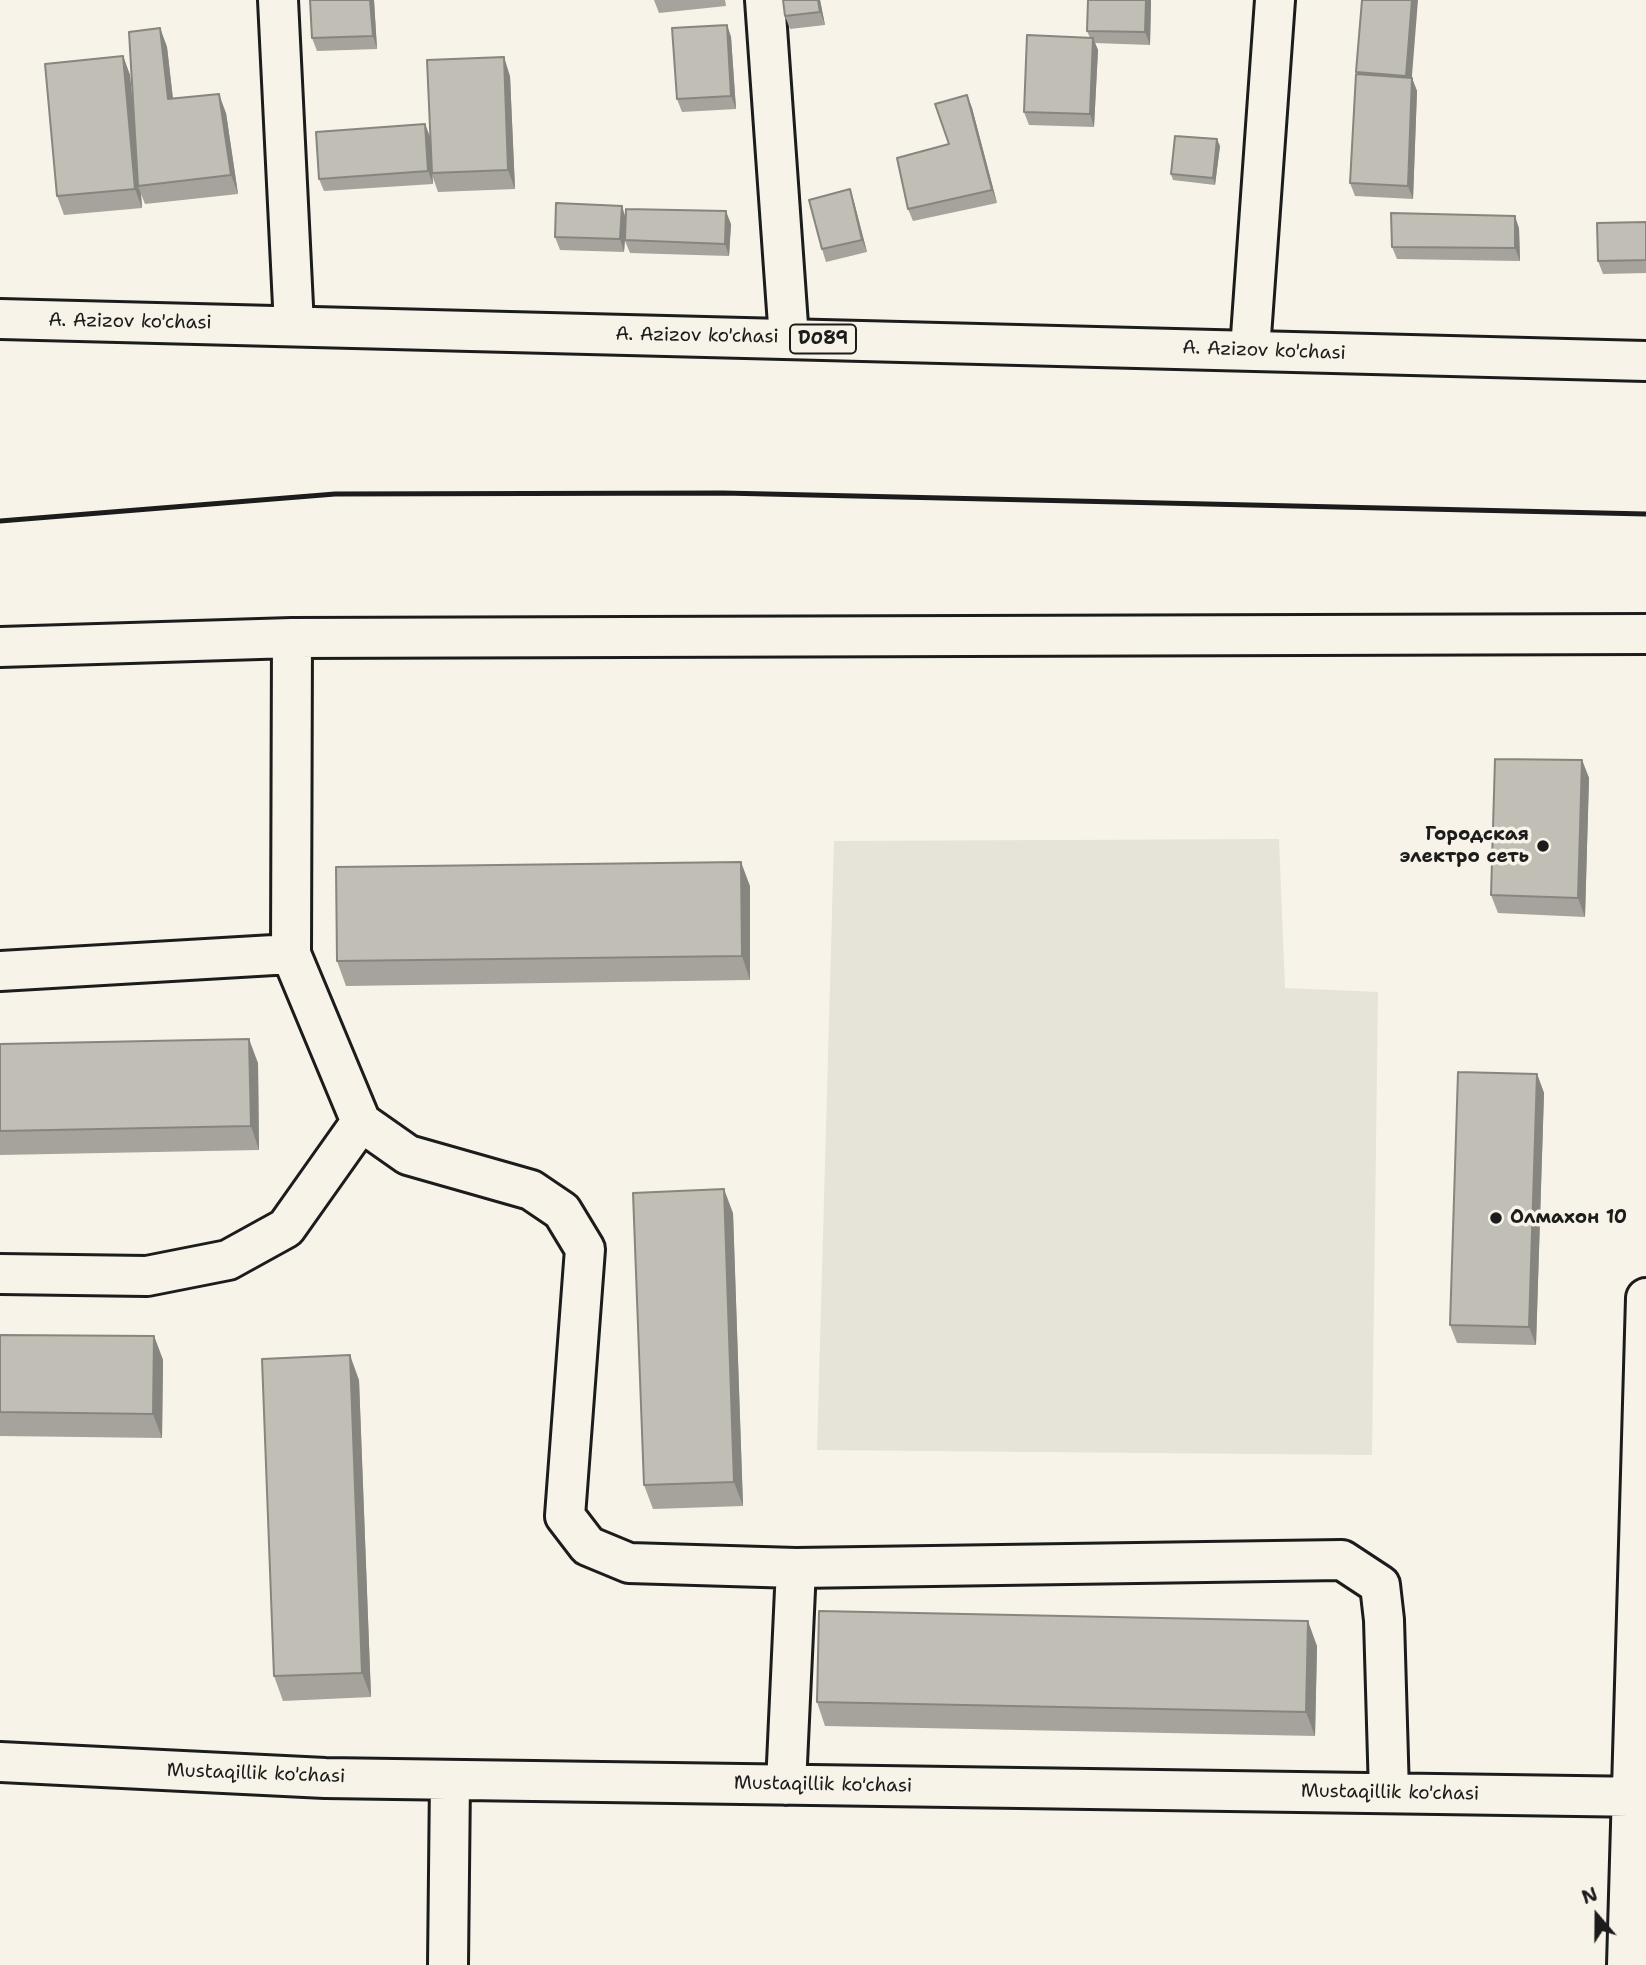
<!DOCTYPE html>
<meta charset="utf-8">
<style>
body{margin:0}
#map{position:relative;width:1646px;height:1965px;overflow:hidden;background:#f7f3e8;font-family:"Shantell Sans",sans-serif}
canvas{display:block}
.north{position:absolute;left:1562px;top:1881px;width:70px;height:70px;-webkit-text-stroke:5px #f7f3e8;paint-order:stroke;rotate:340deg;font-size:19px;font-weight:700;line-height:28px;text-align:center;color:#1c1c1c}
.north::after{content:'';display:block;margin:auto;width:24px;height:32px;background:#1c1c1c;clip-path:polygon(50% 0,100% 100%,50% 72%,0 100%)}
</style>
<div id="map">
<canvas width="1646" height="1965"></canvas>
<div class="north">N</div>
</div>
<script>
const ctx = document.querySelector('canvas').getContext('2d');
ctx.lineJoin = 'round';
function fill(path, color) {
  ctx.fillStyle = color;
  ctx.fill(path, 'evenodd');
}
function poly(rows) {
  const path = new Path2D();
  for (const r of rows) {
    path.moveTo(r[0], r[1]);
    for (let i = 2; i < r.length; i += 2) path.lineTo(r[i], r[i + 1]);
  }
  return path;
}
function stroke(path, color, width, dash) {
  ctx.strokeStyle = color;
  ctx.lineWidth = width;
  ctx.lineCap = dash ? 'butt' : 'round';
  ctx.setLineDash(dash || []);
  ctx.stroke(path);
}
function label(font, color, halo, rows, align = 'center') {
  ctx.font = font + ' "Shantell Sans",sans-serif';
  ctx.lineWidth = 7;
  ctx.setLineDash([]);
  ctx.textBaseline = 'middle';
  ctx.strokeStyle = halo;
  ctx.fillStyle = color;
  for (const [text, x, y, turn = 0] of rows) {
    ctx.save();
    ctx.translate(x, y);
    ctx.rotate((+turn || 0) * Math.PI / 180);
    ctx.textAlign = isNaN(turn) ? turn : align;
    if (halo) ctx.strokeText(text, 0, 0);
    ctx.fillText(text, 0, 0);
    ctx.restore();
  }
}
fill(poly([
 [1279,839,1285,988,1378,992,1372,1455,817,1450,834,841]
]), '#e6e3d9');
const minor = poly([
 [278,0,294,326],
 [765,0,789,339],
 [1250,350,1275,0],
 [292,638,291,954,361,1122,408,1155,531,1190,562,1211,585,1249,565,1516,588,1546,629,1563,796,1568,1342,1560,1380,1585,1384,1620,1389,1793],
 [0,647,292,638,1646,634],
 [0,971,291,954],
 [0,1274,147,1276,228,1260,286,1228,361,1122],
 [0,1762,325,1778,1646,1797],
 [786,1785,796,1568],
 [448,1965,450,1780],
 [1627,1965,1646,1298]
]);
const major = poly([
 [0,319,1646,361]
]);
stroke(minor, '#1c1c1c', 44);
stroke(major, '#1c1c1c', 44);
stroke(minor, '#f7f3e8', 38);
stroke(major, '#f7f3e8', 38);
stroke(poly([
 [0,521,335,494,723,493,1646,514]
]), '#1c1c1c', 5);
fill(poly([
 [310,0,374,0,377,49,317,51,312,38],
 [654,0,725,0,726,6,659,13],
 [783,0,820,0,825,25,790,29,785,16],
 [1151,0,1150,45,1095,43,1098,50,1094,127,1029,125,1024,112,1090,38,1087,31],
 [1362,0,1412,78,1417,91,1413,199,1355,196,1350,183,1357,74,1356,72],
 [727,25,731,37,736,109,682,112,677,99],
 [160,28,167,47,173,98,226,113,238,194,145,204,141,194,142,208,64,215,57,196,123,56,130,75,134,118],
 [510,76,515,189,438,192,432,175,433,184,324,191,319,179,425,124,430,137],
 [967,95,972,108,997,203,913,221,908,209,949,144],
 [1220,146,1215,185,1173,180,1171,174],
 [850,189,854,202,867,252,826,262,822,249],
 [626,218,731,224,729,256,630,253,625,241,624,252,560,250,555,237],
 [1646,222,1646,273,1603,274,1598,261],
 [1519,228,1520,261,1397,259,1392,247],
 [1582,760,1589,778,1585,917,1498,913,1491,895],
 [750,886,750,980,346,986,337,961],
 [0,1044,258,1063,259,1150,0,1155],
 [1537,1074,1544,1093,1536,1345,1457,1343,1450,1325],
 [733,1213,743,1506,653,1509,644,1485],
 [0,1335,154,1336,163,1360,162,1438,0,1436],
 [359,1380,371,1697,283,1701,274,1676],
 [1317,1646,1315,1736,825,1726,817,1702]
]), '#a5a39c');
fill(poly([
 [370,0,374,0,377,49,373,36],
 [818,0,820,0,825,25,820,12],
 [1146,0,1151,0,1150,45,1145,32],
 [1412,0,1418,0,1411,88,1406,76],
 [727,25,731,37,736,109,731,96],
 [160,28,167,47,175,118,168,99],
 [1093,38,1098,50,1094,127,1090,114],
 [123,56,130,75,140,185,138,186,141,194,142,208,135,189],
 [504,57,510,76,515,189,508,170],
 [1412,78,1417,91,1413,199,1408,186],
 [219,94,226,113,238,194,231,175],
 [967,95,972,108,997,203,992,190],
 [425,124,430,137,433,184,428,171],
 [1217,139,1220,146,1215,185,1213,178],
 [850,189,854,202,867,252,862,240],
 [622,206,626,219,624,252,620,239],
 [726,211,731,224,729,256,725,244],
 [1515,216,1519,228,1520,261,1515,248],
 [1582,760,1589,778,1585,917,1578,898],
 [741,862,750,886,750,980,742,956],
 [249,1039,258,1063,259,1150,251,1126],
 [1537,1074,1544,1093,1536,1345,1529,1327],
 [724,1189,733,1213,743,1506,734,1482],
 [154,1336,163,1360,162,1438,153,1414],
 [350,1355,359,1380,371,1697,362,1673],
 [1308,1621,1317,1646,1315,1736,1306,1712]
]), '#86857f');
const building = poly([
 [310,0,370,0,373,36,312,38,310,0],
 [783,0,818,0,820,12,785,16,783,0],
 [1088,0,1146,0,1145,32,1087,31,1088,0],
 [1362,0,1412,0,1406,76,1356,72,1362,0],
 [727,25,731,96,677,99,672,28,727,25],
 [160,28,168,99,219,94,231,175,138,186,129,32,160,28],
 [1027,35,1093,38,1090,114,1024,112,1027,35],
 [123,56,135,189,57,196,45,64,123,56],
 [504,57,508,170,432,173,427,60,504,57],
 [1356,74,1412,78,1408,186,1350,183,1356,74],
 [967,95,992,190,908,209,897,158,949,144,935,104,967,95],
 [425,124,428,171,319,179,316,132,425,124],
 [1175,136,1217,139,1213,178,1171,174,1175,136],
 [850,189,862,240,822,249,809,200,850,189],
 [556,203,622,206,620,239,555,237,556,203],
 [626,209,726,211,725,244,625,240,626,209],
 [1391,213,1515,216,1515,248,1392,247,1391,213],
 [1646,222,1646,260,1598,261,1597,223,1646,222],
 [1495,759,1582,760,1578,898,1491,895,1495,759],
 [741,862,742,956,337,961,336,867,741,862],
 [249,1039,251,1126,0,1131,0,1044,249,1039],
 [1458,1072,1537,1074,1529,1327,1450,1325,1458,1072],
 [724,1189,734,1482,644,1485,633,1193,724,1189],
 [0,1335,154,1336,153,1414,0,1412,0,1335],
 [350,1355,362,1673,274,1676,262,1359,350,1355],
 [819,1611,1308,1621,1306,1712,817,1702,819,1611]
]);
fill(building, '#c0beb5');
stroke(building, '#86857f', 2);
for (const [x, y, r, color] of [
 [1543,846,7,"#1c1c1c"],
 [1496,1218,7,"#1c1c1c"]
]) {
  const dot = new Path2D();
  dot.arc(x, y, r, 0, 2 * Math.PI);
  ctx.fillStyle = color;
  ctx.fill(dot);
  stroke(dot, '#f7f3e8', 2.5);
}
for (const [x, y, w] of [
 [823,339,66]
]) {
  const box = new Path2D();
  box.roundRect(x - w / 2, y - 14.5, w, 29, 5);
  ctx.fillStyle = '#f7f3e8';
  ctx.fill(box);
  stroke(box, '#1c1c1c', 2);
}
label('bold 18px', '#1c1c1c', null, [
 ["D089",823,339]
]);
label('19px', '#1c1c1c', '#f7f3e8', [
 ["A. Azizov ko'chasi",130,322,1],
 ["A. Azizov ko'chasi",697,336,1],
 ["A. Azizov ko'chasi",1264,351,2],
 ["Mustaqillik ko'chasi",256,1774,2],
 ["Mustaqillik ko'chasi",823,1785,1],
 ["Mustaqillik ko'chasi",1390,1793,1]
]);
label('bold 19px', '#1c1c1c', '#f7f3e8', [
 ["Городская",1529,835],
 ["электро сеть",1529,857],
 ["Олмахон 10",1510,1218,"left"]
], 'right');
</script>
